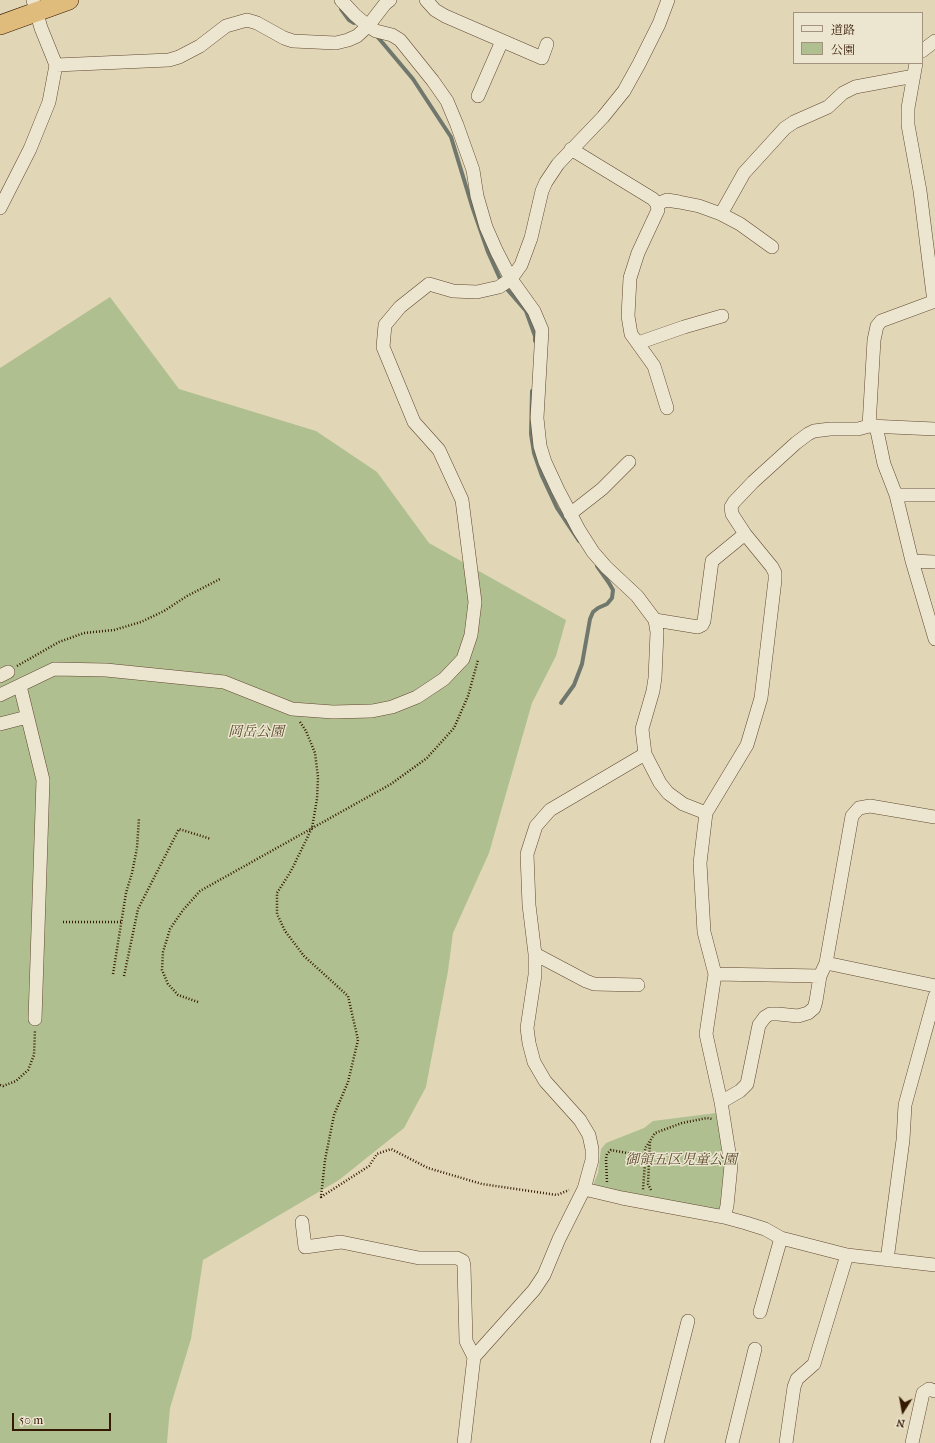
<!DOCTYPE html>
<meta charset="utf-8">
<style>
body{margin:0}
#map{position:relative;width:935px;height:1443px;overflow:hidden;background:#e1d7b7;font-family:"IM FELL French Canon","Noto Serif JP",serif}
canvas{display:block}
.legend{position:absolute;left:793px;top:12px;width:130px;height:52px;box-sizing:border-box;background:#ece5d0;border:1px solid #a3937e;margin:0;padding:5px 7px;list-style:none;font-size:12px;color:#361903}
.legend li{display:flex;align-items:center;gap:8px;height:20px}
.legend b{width:20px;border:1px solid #a3937e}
.north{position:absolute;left:883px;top:1391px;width:40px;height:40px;-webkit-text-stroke:3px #ece5d0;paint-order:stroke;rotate:191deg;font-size:11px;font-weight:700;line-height:16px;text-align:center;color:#361903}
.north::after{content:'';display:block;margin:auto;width:14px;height:18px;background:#361903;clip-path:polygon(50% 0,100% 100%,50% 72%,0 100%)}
.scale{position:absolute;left:12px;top:1413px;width:99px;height:18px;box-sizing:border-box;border:2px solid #361903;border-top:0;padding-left:5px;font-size:12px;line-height:14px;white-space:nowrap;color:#361903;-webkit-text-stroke:3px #ece5d0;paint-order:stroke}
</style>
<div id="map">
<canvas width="935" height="1443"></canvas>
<ul class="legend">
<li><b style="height:5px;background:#ece5d0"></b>道路</li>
<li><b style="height:11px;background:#b0bf90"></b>公園</li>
</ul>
<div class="north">N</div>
<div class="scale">50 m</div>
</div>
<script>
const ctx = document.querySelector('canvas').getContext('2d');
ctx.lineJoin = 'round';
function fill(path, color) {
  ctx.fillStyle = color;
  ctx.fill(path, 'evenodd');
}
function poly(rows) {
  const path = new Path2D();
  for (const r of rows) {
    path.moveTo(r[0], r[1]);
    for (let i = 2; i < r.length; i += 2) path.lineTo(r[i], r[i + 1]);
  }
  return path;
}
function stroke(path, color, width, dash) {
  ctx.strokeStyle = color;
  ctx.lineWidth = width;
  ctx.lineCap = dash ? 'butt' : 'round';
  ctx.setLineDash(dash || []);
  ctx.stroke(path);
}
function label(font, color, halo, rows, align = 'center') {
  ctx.font = font + ' "IM FELL French Canon","Noto Serif JP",serif';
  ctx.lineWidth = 3;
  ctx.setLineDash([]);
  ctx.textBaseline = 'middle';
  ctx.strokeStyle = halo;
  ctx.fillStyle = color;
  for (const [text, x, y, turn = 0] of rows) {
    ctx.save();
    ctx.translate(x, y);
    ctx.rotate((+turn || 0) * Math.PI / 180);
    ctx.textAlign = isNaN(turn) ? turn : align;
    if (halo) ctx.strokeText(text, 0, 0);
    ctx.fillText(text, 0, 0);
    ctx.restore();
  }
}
fill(poly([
 [110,297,179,389,316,431,377,472,429,543,566,620,556,656,532,703,489,853,453,933,448,971,426,1087,404,1128,339,1180,203,1260,191,1339,170,1408,167,1443,0,1443,0,368],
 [716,1113,726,1159,721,1211,662,1202,593,1185,598,1173,601,1149,606,1143,644,1128,653,1121]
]), '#b0bf90');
stroke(poly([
 [341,9,349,20,354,23],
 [376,35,413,79,451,137,472,206,488,252,501,281],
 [506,288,526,311,535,336,535,341],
 [532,391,531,434,534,453,542,476,557,508,579,541],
 [561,703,574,685,582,664,590,619,593,612,598,608,607,604,612,598,613,590,609,583,597,566]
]), '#70786e', 4);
const minor = poly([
 [341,0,355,15,368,26,376,31,392,35,400,40,433,81,447,101,457,125,473,170,477,196,486,227,497,252,511,279,534,311,542,330,537,418,540,446,545,462,558,490,579,530,593,552,606,567,637,596,655,620,657,632,655,678,653,691,642,729,645,754,660,783,668,793,683,804,706,813],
 [426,0,435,10,445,16,542,58,547,44],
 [922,51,935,41],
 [916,63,908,108,908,125,920,191,934,302],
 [56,65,169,60,179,57,200,46,226,26,247,20,257,23,284,38,293,41,336,43,348,40,357,36,368,26,385,4,390,0],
 [478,96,502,41],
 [571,149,653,199,657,204,658,210,638,253,630,278,628,316,631,334,654,366,667,408],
 [657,204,667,200,679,202,699,206,721,214,740,224,772,247],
 [0,208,30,149,49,102,56,65,41,28,33,0],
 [721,214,744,173,785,128,794,122,828,107,843,93,855,87,914,76],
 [638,343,684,327,722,316],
 [869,426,935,429],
 [876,426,884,464,896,495,912,561,935,639],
 [896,495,935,495],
 [570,514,602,489,629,462],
 [745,534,772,567,775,573,775,580,761,698,747,745,706,813,700,863,704,932,715,974,706,1034,721,1102,731,1165,727,1206,724,1217,746,1223,765,1229,781,1238,847,1255,935,1265],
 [912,561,935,562],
 [655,620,698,627,702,625,704,621,712,561,745,534,732,514,731,507,734,502,753,482,796,443,808,434,814,431,830,429,858,429,869,426,874,340,877,326,881,321,935,301],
 [0,676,8,672],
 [20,686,43,780,35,1019],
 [0,695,54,669,106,670,224,682,292,709,333,712,372,711,392,707,417,697,444,679,463,659,471,635,475,602,462,500,439,450,414,422,383,347,385,325,400,307,429,284,453,291,477,292,499,287,511,279,521,265,531,238,542,191,546,182,558,164,603,117,624,91,639,64,659,24,668,0],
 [0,724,27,717],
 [535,954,586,981,594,984,638,985],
 [826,963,935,986],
 [715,974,820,976],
 [721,1102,740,1091,747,1084,759,1025,765,1017,770,1014,778,1014,798,1016,808,1013,814,1008,816,1001,820,976,826,963,852,816,859,808,870,806,935,817],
 [584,1189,622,1198,724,1217],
 [302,1222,305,1247,341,1242,419,1258,457,1258,463,1261,464,1266,466,1341,474,1357,464,1443],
 [887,1260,903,1140,905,1105,935,996],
 [760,1312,781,1238],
 [474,1357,534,1290,544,1275,559,1239,584,1189,592,1160,592,1149,589,1135,580,1120,545,1081,534,1062,529,1043,527,1028,535,975,535,954,529,905,527,854,536,826,550,810,645,754],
 [657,1443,688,1321],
 [732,1443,755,1349],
 [786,1443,794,1387,797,1379,814,1364,847,1255],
 [912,1443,923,1393,929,1389,935,1391]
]);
const highway = poly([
 [0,25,69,0]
]);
stroke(minor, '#614830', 14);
stroke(highway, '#361903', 20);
stroke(poly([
 [17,666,59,642,84,633,114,630,141,622,164,611,187,596,220,579],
 [300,722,306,731,315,753,318,777,317,799,312,828,291,871,277,893,277,914,285,931,304,956,348,996,358,1040,348,1082,334,1115,325,1160,321,1197,369,1166,377,1154,391,1149,428,1168,482,1184,557,1195,569,1190],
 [63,922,121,922],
 [113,974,126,893,132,873,137,848,139,818],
 [124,976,138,909,179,829,211,839],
 [198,1002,178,995,168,984,162,970,163,952,170,929,183,910,200,891,391,784,427,758,454,728,468,696,478,660],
 [0,1085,3,1086,16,1081,28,1070,34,1055,35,1030],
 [643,1156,646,1147,650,1141],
 [607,1182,606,1159,607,1154,611,1150,643,1156,645,1162,643,1190],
 [651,1190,648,1184,650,1141,655,1133,682,1123,707,1118,712,1119]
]), '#361903', 2.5, [1, 2]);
stroke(minor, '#ece5d0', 13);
stroke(highway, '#e0bc7c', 19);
label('italic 14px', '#5b4b2d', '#ece5d0', [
 ["岡岳公園",256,733],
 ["御領五区児童公園",681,1161]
]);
</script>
